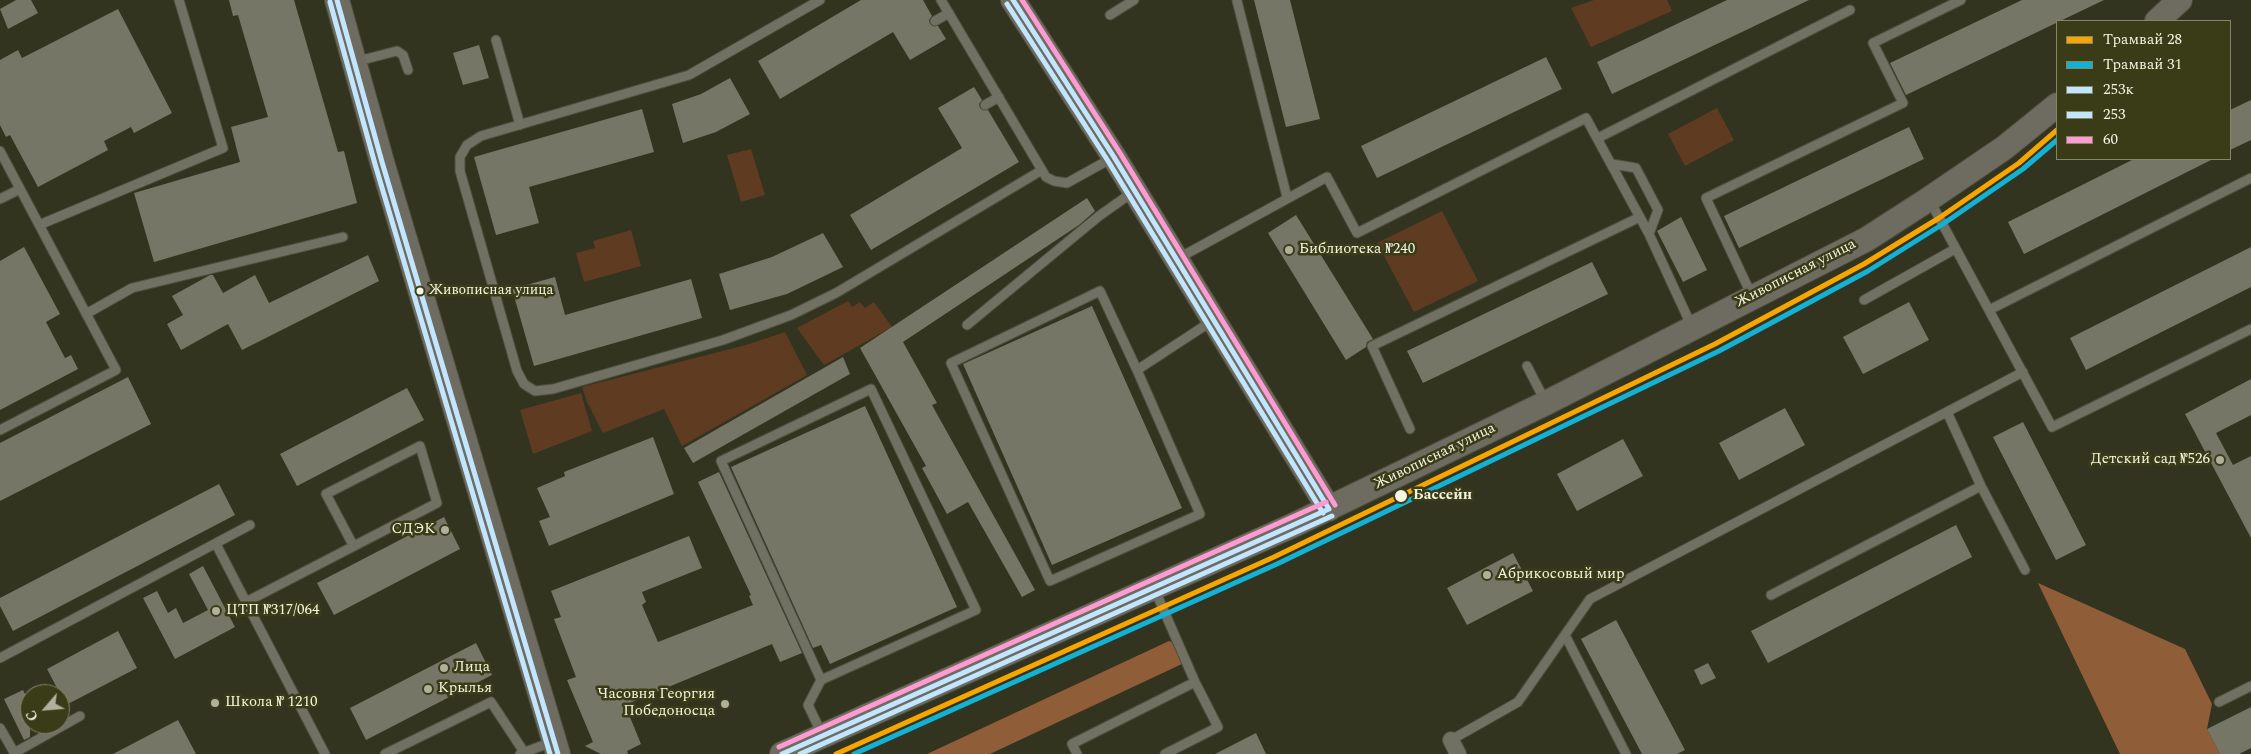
<!DOCTYPE html>
<meta charset="utf-8">
<style>
body{margin:0}
#map{position:relative;width:2251px;height:754px;overflow:hidden;background:#333420;font-family:Spectral,serif}
canvas{display:block}
.legend{position:absolute;left:2056px;top:20px;width:175px;height:140px;box-sizing:border-box;background:#3a3c18;border:1px solid #848668;margin:0;padding:6px 9px;list-style:none;font-size:15px;color:#f3f5e1}
.legend li{display:flex;align-items:center;gap:10px;height:25px}
.legend b{width:25px;border:1px solid #848668}
.north{position:absolute;left:20px;top:684px;width:50px;height:50px;box-sizing:border-box;background:#3a3c18;border:1px solid #848668;border-radius:50%;rotate:243deg;font-size:14px;font-weight:700;line-height:20px;text-align:center;color:#f3f5e1}
.north::after{content:'';display:block;margin:auto;width:18px;height:22px;background:#b0b19d;clip-path:polygon(50% 0,100% 100%,50% 72%,0 100%)}
</style>
<div id="map">
<canvas width="2251" height="754"></canvas>
<ul class="legend">
<li><b style="height:6px;background:#f7a600"></b>Трамвай 28</li>
<li><b style="height:6px;background:#13b2d5"></b>Трамвай 31</li>
<li><b style="height:6px;background:#c2e6ff"></b>253к</li>
<li><b style="height:6px;background:#c2e6ff"></b>253</li>
<li><b style="height:6px;background:#ff9ad2"></b>60</li>
</ul>
<div class="north">С</div>
</div>
<script>
const ctx = document.querySelector('canvas').getContext('2d');
ctx.lineJoin = 'round';
function fill(path, color) {
  ctx.fillStyle = color;
  ctx.fill(path, 'evenodd');
}
function poly(rows) {
  const path = new Path2D();
  for (const r of rows) {
    path.moveTo(r[0], r[1]);
    for (let i = 2; i < r.length; i += 2) path.lineTo(r[i], r[i + 1]);
  }
  return path;
}
function stroke(path, color, width, dash) {
  ctx.strokeStyle = color;
  ctx.lineWidth = width;
  ctx.lineCap = dash ? 'butt' : 'round';
  ctx.setLineDash(dash || []);
  ctx.stroke(path);
}
function label(font, color, halo, rows, align = 'center') {
  ctx.font = font + ' Spectral,serif';
  ctx.lineWidth = 5;
  ctx.setLineDash([]);
  ctx.textBaseline = 'middle';
  ctx.strokeStyle = halo;
  ctx.fillStyle = color;
  for (const [text, x, y, turn = 0] of rows) {
    ctx.save();
    ctx.translate(x, y);
    ctx.rotate((+turn || 0) * Math.PI / 180);
    ctx.textAlign = isNaN(turn) ? turn : align;
    if (halo) ctx.strokeText(text, 0, 0);
    ctx.fillText(text, 0, 0);
    ctx.restore();
  }
}
fill(poly([
 [1594,0,1667,0,1672,11,1591,47,1571,8],
 [1717,108,1734,140,1685,166,1668,134],
 [751,149,765,195,741,202,727,155],
 [1442,211,1478,281,1414,312,1377,243],
 [631,230,641,266,584,282,576,253,595,248,593,241],
 [848,301,852,307,860,302,865,308,874,302,892,327,824,365,797,328],
 [785,332,807,375,682,446,664,409,603,433,587,402,582,387,746,345],
 [581,393,592,431,533,454,520,410]
]), '#5e3b21');
fill(poly([
 [2038,583,2185,649,2212,704,2207,729,2220,754,2120,754],
 [1169,641,1181,646,1184,663,990,754,927,754]
]), '#905d39');
fill(poly([
 [16,0,31,0,38,13,8,29,0,9],
 [229,0,294,0,338,152,344,151,357,203,154,262,134,193,240,162,231,127,268,117,238,15,233,16],
 [861,0,923,0,932,16,929,20,930,24,938,26,946,39,910,60,893,32,780,99,758,61],
 [1254,0,1290,0,1320,119,1286,127],
 [1727,0,1809,0,1612,94,1597,62],
 [2022,0,2104,0,1906,95,1890,63],
 [118,9,172,113,134,133,131,127,104,141,108,150,38,187,10,135,6,137,0,125,0,60,18,50,22,58],
 [479,45,489,78,463,85,453,53],
 [1546,57,1562,89,1377,178,1361,146],
 [730,78,750,114,716,132,683,143,672,104,701,94],
 [974,87,982,100,979,104,980,108,988,110,1019,162,871,250,850,215,962,148,938,108],
 [2251,100,2251,140,2230,150,2230,110],
 [642,109,654,152,529,187,539,223,496,235,474,157],
 [1909,127,1924,159,1739,248,1724,216],
 [2134,159,2213,159,2024,254,2008,222],
 [1087,198,1095,211,1079,225,903,342,937,403,932,405,1035,590,1022,597,968,502,947,514,922,468,926,466,860,348],
 [1296,215,1373,339,1367,342,1366,347,1346,360,1268,233],
 [1681,217,1707,270,1683,282,1657,231],
 [823,233,843,267,787,294,730,310,719,274,772,257],
 [24,247,60,314,46,322,65,358,71,355,78,369,0,410,0,261],
 [2251,247,2251,287,2086,370,2070,338],
 [368,255,379,281,242,350,228,324,181,350,167,324,183,315,172,296,210,275,213,275,223,293,255,275,269,303],
 [1592,262,1608,294,1423,383,1407,351],
 [555,277,565,315,691,279,702,318,534,366,512,289],
 [1909,302,1929,340,1863,374,1843,337],
 [1092,306,1182,508,1052,565,963,364],
 [843,357,850,374,693,463,684,448],
 [128,377,151,424,0,501,0,443],
 [2251,379,2251,415,2216,433,2233,465,2251,456,2251,538,2185,414],
 [407,388,424,420,297,486,280,454],
 [865,406,957,607,830,664,821,645,813,648,731,467],
 [1785,408,1805,445,1739,480,1719,443],
 [2023,422,2086,545,2056,560,1993,437],
 [653,437,674,494,549,546,539,521,550,517,537,488,565,476,564,472],
 [1623,439,1643,476,1577,511,1557,474],
 [719,472,802,653,780,662,772,644,625,705,641,744,627,751,628,754,601,754,585,746,593,742,567,680,576,677,554,619,561,617,551,591,689,536,702,568,642,592,646,602,642,605,658,642,753,605,749,596,751,595,698,482],
 [219,484,235,515,13,631,0,606,0,598],
 [444,517,460,549,334,615,317,583],
 [1956,525,1972,557,1768,663,1751,631],
 [1513,553,1533,591,1467,625,1447,588],
 [203,566,235,627,175,659,143,598,157,591,168,613,176,608,183,623,208,610,189,574],
 [1616,620,1685,750,1677,754,1642,754,1581,639],
 [118,631,137,668,66,705,47,669],
 [476,643,492,675,366,740,350,708],
 [1708,663,1716,678,1701,685,1694,670],
 [23,690,30,704,30,737,24,740,4,699],
 [2251,707,2251,748,2239,754,2220,754,2207,729],
 [178,720,196,754,113,754],
 [1256,733,1266,754,1215,754]
]), '#757665');
const lane = poly([
 [820,0,689,75,481,136,467,145,460,157,460,171,517,371,524,384,535,391,553,389,723,340,791,315,836,293,1042,170],
 [941,0,1046,177,1054,181,1067,183,1114,157],
 [1237,1,1287,197],
 [1110,15,1134,0],
 [935,21,949,13],
 [496,40,520,125],
 [354,62,397,51,403,55,408,70],
 [985,105,999,97],
 [1598,138,1850,10],
 [0,151,116,370,0,430],
 [1612,164,1636,168,1658,210,1649,234],
 [0,199,20,189],
 [1929,199,2052,427,2251,329],
 [39,225,223,148,179,0],
 [1177,259,1327,177,1357,233,1586,118,1649,234,1692,327],
 [1100,291,1137,370,1200,514,1050,581,951,363,1100,291],
 [1752,296,1706,198,1903,103,1873,43,1961,0],
 [1864,300,1955,249],
 [1989,310,2251,178],
 [86,314,132,288,343,237],
 [967,325,1099,216,1133,192],
 [1527,366,1545,401],
 [1137,370,1212,321],
 [1947,412,1981,486,2025,570],
 [1410,429,1372,346,1640,217],
 [216,544,246,602],
 [1154,588,1195,682],
 [1771,595,1981,486],
 [1565,635,1626,754],
 [0,658,250,525],
 [821,680,721,461,871,389,976,610,821,680,808,705,822,734],
 [2219,702,2251,686],
 [0,728,15,754],
 [1451,740,1518,702,1590,599,2023,372],
 [14,753,80,716],
 [325,754,246,602,437,503,420,446,326,494,353,545],
 [385,754,491,702,524,752],
 [520,754,552,742],
 [1077,754,1072,744,1195,682,1218,727,1165,754]
]);
const street = poly([
 [1451,740,1458,754]
]);
const secondary = poly([
 [337,0,382,162,558,754],
 [1013,0,1114,157,1329,509],
 [2157,21,2180,0],
 [782,754,1296,524,1546,403,1867,239,1929,199,2004,148,2057,105]
]);
stroke(lane, '#4d4f3d', 11);
stroke(street, '#4d4f3d', 18);
stroke(secondary, '#4d4f3d', 26);
stroke(lane, '#707162', 9);
stroke(street, '#707162', 16);
stroke(secondary, '#6e6c60', 24);
stroke(poly([
 [337,0,382,162,558,754],
 [1013,0,1114,157,1329,509],
 [782,754,1329,509]
]), '#c2e6ff', 5);
stroke(poly([
 [330,2,375,164,550,754],
 [1007,4,1108,161,1323,513],
 [800,754,1332,516]
]), '#c2e6ff', 5);
stroke(poly([
 [1022,0,1120,153,1335,505],
 [779,747,1326,502]
]), '#ff9ad2', 5);
stroke(poly([
 [836,754,1274,557,1715,344,1864,264,1939,218,2019,163,2057,130]
]), '#f7a600', 5);
stroke(poly([
 [854,754,1277,564,1719,351,1868,271,1943,224,2023,169,2057,140]
]), '#13b2d5', 5);
for (const [x, y, r, color] of [
 [1289,250,5,"#b0b19d"],
 [420,291,4.5,"#f3f5e1"],
 [2220,460,5,"#b0b19d"],
 [1401,496,7,"#f3f5e1"],
 [445,530,5,"#b0b19d"],
 [1487,575,5,"#b0b19d"],
 [216,611,5,"#b0b19d"],
 [444,668,5,"#b0b19d"],
 [428,689,5,"#b0b19d"],
 [215,703,5,"#b0b19d"],
 [725,704,5,"#b0b19d"]
]) {
  const dot = new Path2D();
  dot.arc(x, y, r, 0, 2 * Math.PI);
  ctx.fillStyle = color;
  ctx.fill(dot);
  stroke(dot, '#3a3c18', 2);
}
label('14px', '#f3f5e1', '#3a3c18', [
 ["Живописная улица",429,291]
], 'left');
label('15px', '#f3f5e1', '#3a3c18', [
 ["Библиотека №240",1299,250],
 ["Детский сад №526",2210,460,"right"],
 ["СДЭК",435,530,"right"],
 ["Абрикосовый мир",1497,575],
 ["ЦТП №317/064",226,611],
 ["Лица",454,668],
 ["Крылья",438,689],
 ["Часовня Георгия",715,695,"right"],
 ["Победоносца",715,712,"right"],
 ["Школа № 1210",225,703]
], 'left');
label('15px', '#f3f5e1', '#3a3c18', [
 ["Живописная улица",1796,274,-27],
 ["Живописная улица",1435,457,-26]
]);
label('bold 15px', '#f3f5e1', '#3a3c18', [
 ["Бассейн",1413,496]
], 'left');
</script>
